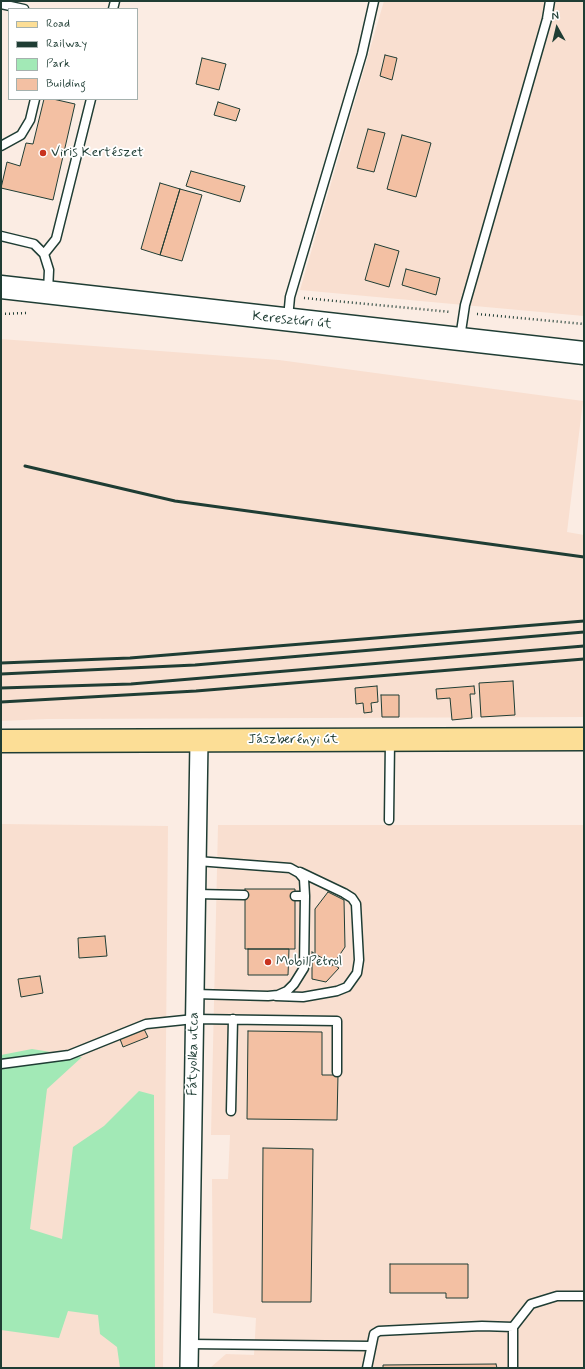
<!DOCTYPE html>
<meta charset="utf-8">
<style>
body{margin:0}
#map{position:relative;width:585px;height:1369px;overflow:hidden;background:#fbece3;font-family:Mynerve,sans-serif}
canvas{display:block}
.frame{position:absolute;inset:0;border:2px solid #1f3d34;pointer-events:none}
.legend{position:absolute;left:8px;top:8px;width:130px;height:92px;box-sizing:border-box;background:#fff;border:1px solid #a5b1ae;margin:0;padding:5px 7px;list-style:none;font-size:12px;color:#1f3d34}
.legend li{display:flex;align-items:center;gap:8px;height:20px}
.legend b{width:20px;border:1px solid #a5b1ae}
.north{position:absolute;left:537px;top:8px;width:40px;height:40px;-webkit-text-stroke:3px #fff;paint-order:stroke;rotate:352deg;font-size:11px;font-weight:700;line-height:16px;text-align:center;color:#1f3d34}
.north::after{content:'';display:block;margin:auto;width:14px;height:18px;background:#1f3d34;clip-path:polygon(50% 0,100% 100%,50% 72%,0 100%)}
</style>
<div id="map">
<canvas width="585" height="1369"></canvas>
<div class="frame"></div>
<ul class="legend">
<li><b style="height:5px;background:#fcde96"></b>Road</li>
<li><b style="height:5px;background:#1f3d34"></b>Railway</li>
<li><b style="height:11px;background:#a2e9b6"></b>Park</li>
<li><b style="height:11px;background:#f3c0a3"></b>Building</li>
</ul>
<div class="north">N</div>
</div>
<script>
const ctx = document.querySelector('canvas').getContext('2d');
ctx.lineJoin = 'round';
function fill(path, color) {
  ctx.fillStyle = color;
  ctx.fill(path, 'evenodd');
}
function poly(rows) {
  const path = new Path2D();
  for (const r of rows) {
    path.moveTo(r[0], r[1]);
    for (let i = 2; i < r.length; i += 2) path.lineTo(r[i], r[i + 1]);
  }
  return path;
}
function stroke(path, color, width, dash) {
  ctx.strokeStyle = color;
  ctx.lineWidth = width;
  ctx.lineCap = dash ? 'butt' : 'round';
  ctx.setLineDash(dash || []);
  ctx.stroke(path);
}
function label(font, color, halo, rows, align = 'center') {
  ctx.font = font + ' Mynerve,sans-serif';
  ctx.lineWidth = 3.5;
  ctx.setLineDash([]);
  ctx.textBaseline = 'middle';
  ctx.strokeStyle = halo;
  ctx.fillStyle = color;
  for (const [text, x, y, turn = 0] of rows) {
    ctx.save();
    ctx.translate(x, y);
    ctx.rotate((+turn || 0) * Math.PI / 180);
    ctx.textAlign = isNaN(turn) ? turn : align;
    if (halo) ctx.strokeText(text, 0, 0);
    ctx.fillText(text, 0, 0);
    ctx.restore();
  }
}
fill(poly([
 [384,1,584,1,584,316,300,290],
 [1,339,279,360,583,401,567,532,584,535,584,717,47,719,1,721],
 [1,824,168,826,163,1368,1,1368],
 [218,825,584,825,584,1368,210,1368,226,1354,254,1355,256,1318,213,1313,212,1179,228,1179,230,1135,211,1135]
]), '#f9dfd0');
fill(poly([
 [32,1049,82,1057,47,1089,30,1229,62,1239,73,1147,104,1126,139,1091,154,1095,155,1368,120,1368,117,1347,100,1334,98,1315,68,1311,59,1338,1,1330,1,1055]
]), '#a2e9b6');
const building = poly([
 [385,55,397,58,392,80,380,76,385,55],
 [202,58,226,64,219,90,196,84,202,58],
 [44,99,53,99,75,104,53,200,1,188,7,162,20,166,26,143,33,144,44,99],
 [218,102,240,109,236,121,214,115,218,102],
 [368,129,385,133,374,172,357,168,368,129],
 [402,135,431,143,416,197,387,189,402,135],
 [191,171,245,186,240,202,186,186,191,171],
 [160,183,180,189,160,255,141,249,160,183],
 [180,189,202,195,182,261,160,255,180,189],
 [375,244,399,251,389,287,365,280,375,244],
 [406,269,440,278,436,295,402,285,406,269],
 [513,681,515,715,481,717,479,683,513,681],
 [377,686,378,702,371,703,372,712,364,713,363,703,356,704,355,688,377,686],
 [474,686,475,694,470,694,472,718,452,720,450,698,437,699,436,689,474,686],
 [381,695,399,695,399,717,382,717,381,695],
 [245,889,295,889,295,949,245,949,245,889],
 [328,892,344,900,345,947,332,966,315,956,315,909,328,892],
 [105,936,107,956,79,958,78,938,105,936],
 [248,949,289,949,288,975,248,975,248,949],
 [312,952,339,968,326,982,312,979,312,952],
 [40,976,43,993,21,997,18,979,40,976],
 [144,1029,148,1037,123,1047,120,1039,144,1029],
 [248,1031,322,1032,322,1075,338,1075,337,1120,247,1119,248,1031],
 [263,1148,313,1149,311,1302,262,1302,263,1148],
 [390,1264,468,1264,468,1298,446,1298,446,1293,390,1293,390,1264],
 [496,1364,497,1368,383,1368,383,1365,496,1364]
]);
fill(building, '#f3c0a3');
stroke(building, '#1f3d34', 1);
const service = poly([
 [1,4,24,9],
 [113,9,115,1],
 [1,146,21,135,30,120,35,99],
 [1,236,34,244,44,254,49,270,48,291],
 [44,254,56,239,91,99],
 [288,318,290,297,362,54,374,1],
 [460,338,465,305,547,19,550,1],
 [389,820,390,741],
 [196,894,244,895],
 [295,896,305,896],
 [195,994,268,996,278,995,287,991,294,984,304,968,305,896,304,879,299,873,290,868,197,861],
 [276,996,303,997,337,991,347,987,357,973,359,960,356,904,352,898,344,893,300,872],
 [1,1064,69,1055,146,1024,194,1019,337,1021,337,1072],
 [231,1111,233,1019],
 [513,1327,531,1304,557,1296,584,1296],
 [189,1344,370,1346],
 [367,1368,374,1334,379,1331,482,1326,513,1327,513,1368]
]);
const minor = poly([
 [189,1368,199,741]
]);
const secondary = poly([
 [1,287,584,353]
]);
const primary = poly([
 [1,741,584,739]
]);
stroke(service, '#1f3d34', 11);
stroke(minor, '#1f3d34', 20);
stroke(secondary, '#1f3d34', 25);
stroke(primary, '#1f3d34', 25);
stroke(poly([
 [304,298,451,312],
 [1,314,26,313],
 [477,314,584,324]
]), '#1f3d34', 2.5, [1, 3]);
stroke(service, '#fff', 8);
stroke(minor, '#fff', 17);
stroke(secondary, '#fff', 22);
stroke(primary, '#fcde96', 22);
stroke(poly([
 [25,466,175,501,584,557],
 [1,663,130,658,584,621],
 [1,674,195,665,584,632],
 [1,688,131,684,584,646],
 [1,702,196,691,584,659]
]), '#1f3d34', 3);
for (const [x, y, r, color] of [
 [43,153,4,"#c8321e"],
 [268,962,4,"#c8321e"]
]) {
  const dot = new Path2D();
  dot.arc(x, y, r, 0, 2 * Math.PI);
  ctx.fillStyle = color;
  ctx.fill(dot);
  stroke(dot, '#fff', 1.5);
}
label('14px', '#1f3d34', '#fff', [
 ["Viris Kertészet",51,153],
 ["MobilPetrol",276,962]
], 'left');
label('14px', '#1f3d34', '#fff', [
 ["Keresztúri út",292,321,6],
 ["Jászberényi út",293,740],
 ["Fátyolka utca",194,1054,-89]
]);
</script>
